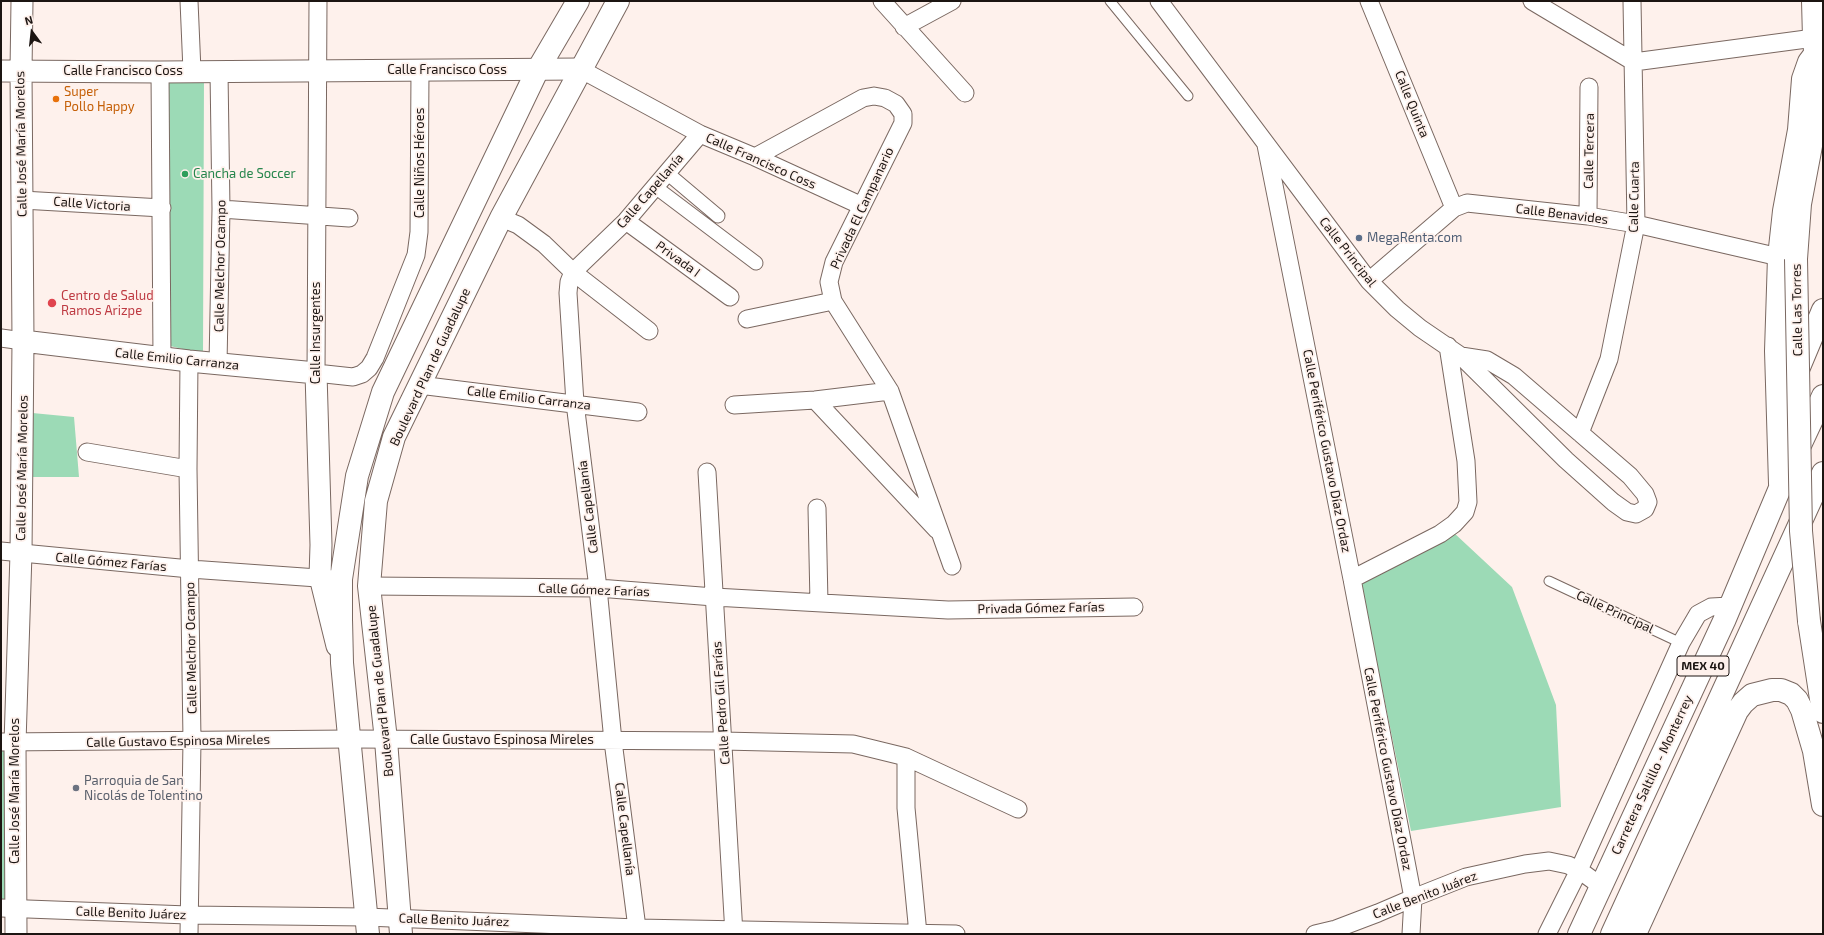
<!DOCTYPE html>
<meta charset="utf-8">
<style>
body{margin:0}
#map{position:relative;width:1824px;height:935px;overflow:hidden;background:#fef1ec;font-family:"Exo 2",sans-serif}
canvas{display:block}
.frame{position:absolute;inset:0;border:2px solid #1c1512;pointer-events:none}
.north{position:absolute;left:12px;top:12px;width:40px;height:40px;-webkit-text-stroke:3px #fef1ec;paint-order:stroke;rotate:345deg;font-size:11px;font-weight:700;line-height:16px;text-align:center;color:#1c1512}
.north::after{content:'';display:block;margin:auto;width:14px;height:18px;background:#1c1512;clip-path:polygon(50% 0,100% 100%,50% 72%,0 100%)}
</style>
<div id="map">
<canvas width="1824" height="935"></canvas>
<div class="frame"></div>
<div class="north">N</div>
</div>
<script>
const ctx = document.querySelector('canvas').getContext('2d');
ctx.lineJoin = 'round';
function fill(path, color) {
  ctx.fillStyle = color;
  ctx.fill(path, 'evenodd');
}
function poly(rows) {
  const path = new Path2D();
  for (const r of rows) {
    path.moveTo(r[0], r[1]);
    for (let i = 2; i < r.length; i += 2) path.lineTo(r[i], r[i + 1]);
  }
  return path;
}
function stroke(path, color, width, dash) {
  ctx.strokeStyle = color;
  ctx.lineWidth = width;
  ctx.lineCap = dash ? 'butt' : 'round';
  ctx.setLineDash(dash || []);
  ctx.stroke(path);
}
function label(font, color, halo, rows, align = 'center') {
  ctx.font = font + ' "Exo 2",sans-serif';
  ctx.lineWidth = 3.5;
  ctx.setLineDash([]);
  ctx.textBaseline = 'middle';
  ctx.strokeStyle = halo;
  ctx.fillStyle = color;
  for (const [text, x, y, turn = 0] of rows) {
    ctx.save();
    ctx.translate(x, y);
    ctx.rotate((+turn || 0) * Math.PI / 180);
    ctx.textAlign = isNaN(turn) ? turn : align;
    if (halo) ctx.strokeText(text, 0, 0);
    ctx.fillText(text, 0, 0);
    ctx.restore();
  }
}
fill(poly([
 [204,76,203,354,166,345,167,77],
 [22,412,74,417,79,477,22,477],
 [1453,532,1512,587,1556,705,1561,807,1411,831,1359,573],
 [1,744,13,745,13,907,1,907]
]), '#9cdab6');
const service = poly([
 [1110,1,1188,96],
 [1549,581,1681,643]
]);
const pedestrian = poly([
 [667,173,718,216],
 [654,186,756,263]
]);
const minor = poly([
 [189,1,192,71],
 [318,1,316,373,353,377,362,374,369,368,375,358,416,255,419,232,420,70],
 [882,1,965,93],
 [1159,1,1369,281,1397,309,1420,328,1461,356,1566,460,1613,502,1627,512,1636,514,1645,509,1648,502,1645,494,1630,476,1514,376,1487,360,1461,356],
 [1369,1,1454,208],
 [1532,1,1634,62,1814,38],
 [904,27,952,1],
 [580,69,700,134,755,157,862,206],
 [160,72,162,358],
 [1266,145,1352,579,1413,898,1411,934],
 [755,157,863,98,874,96,885,98,896,104,903,114,903,123,834,262,829,282,833,301,890,391,952,566],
 [22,200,162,208],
 [221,209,349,218],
 [1588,216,1589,87],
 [501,218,518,225,544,244,573,272,649,331],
 [626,221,730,297],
 [1369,281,1454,208,1467,203,1588,216,1636,224,1779,257],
 [747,319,833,301],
 [1,338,23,341],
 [218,364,221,209,219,72],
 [419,385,638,412],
 [815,400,937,530],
 [734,405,815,400,890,391],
 [1580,433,1609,359,1636,224,1632,1],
 [87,452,188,469],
 [707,472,734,934],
 [817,508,819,603],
 [1,551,190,569,332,579],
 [1352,579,1440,534,1454,524,1465,512,1468,502,1466,461,1448,346],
 [369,586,598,588,714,597,948,610,1134,607],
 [1,742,350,739,723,741,853,744,906,757,1018,809],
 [906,757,906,808,918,934],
 [1,908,188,915,366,917,637,928,956,934],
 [637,928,613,741,598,588,575,403,568,293,569,282,573,272,626,221,700,134],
 [189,934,192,740,188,469,189,361],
 [1315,934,1336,929,1378,913,1413,898,1466,877,1525,864,1549,861,1568,865,1579,870,1601,886],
 [1547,934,1579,870,1681,643,1698,614,1711,607,1730,606]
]);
const tertiary = poly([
 [1,71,160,72,580,69],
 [23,341,189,361,316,373,321,545,320,577,337,646],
 [16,934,15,743,21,553,23,341,21,71,22,1]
]);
const primary = poly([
 [1796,259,1800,204,1817,114,1816,63,1814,38,1813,1],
 [1809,621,1823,712],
 [368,934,342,663,341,619,341,579,357,476,383,392,537,71,578,1],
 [401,934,386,740,369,586,376,501,394,437,501,218,618,1]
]);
const trunk = poly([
 [1797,372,1823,310],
 [1780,484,1776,351,1779,257,1784,211,1799,130,1803,79,1809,62,1815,54],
 [1579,934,1724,621,1780,488,1823,396],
 [1612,934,1823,473],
 [1635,934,1737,711,1743,703,1752,695,1772,690,1781,690,1791,694,1797,700,1802,710,1814,751,1823,805]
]);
stroke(service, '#7a6861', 11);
stroke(pedestrian, '#7a6861', 15);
stroke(minor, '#7a6861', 19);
stroke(tertiary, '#7a6861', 23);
stroke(primary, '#7a6861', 24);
stroke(trunk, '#7a6861', 24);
stroke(service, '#fff', 9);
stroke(pedestrian, '#fff', 13);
stroke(minor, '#fff', 17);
stroke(tertiary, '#fff', 21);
stroke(primary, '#fff', 22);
stroke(trunk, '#fff', 22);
const primaryBridge = poly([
 [1796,259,1801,531,1809,621]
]);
stroke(primaryBridge, '#7a6861', 24, []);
stroke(primaryBridge, '#fff', 22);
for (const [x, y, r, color] of [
 [56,99,4,"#e8710a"],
 [185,174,4,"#2e9e5b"],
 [1359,238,4,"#5c6f8a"],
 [52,303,5,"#e0444e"],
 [76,788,4,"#6b7280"]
]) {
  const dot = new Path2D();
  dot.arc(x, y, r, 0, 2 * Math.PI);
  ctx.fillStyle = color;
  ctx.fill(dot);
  stroke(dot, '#fef1ec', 1.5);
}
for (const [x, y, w] of [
 [1703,666,52]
]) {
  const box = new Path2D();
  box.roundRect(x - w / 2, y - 10, w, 20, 3);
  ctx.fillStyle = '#fef1ec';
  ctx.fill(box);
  stroke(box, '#1c1512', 1);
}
label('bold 12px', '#1c1512', null, [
 ["MEX 40",1703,666]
]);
label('13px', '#1c1512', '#fef1ec', [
 ["Calle Francisco Coss",447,70],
 ["Calle Francisco Coss",123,71],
 ["Calle Quinta",1412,104,68],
 ["Calle José María Morelos",21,144,-91],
 ["Calle Tercera",1589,151,-89],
 ["Calle Francisco Coss",761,161,24],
 ["Calle Niños Héroes",420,163,-90],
 ["Calle Capellanía",650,191,-49],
 ["Calle Cuarta",1634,197,-89],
 ["Calle Victoria",92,204,4],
 ["Privada El Campanario",862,208,-65],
 ["Calle Benavides",1562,214,7],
 ["Calle Principal",1348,252,52],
 ["Privada I",678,259,36],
 ["Calle Melchor Ocampo",220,266,-89],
 ["Calle Las Torres",1797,310,-91],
 ["Calle Insurgentes",316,333,-90],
 ["Calle Emilio Carranza",177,359,6],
 ["Boulevard Plan de Guadalupe",430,367,-65],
 ["Calle Emilio Carranza",529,398,7],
 ["Calle Periférico Gustavo Díaz Ordaz",1327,451,79],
 ["Calle José María Morelos",22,468,-89],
 ["Calle Capellanía",588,507,-97],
 ["Calle Gómez Farías",111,562,5],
 ["Calle Gómez Farías",594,590,2],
 ["Privada Gómez Farías",1041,608,-1],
 ["Calle Principal",1615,612,25],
 ["Calle Melchor Ocampo",191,648,-91],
 ["Boulevard Plan de Guadalupe",380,691,-96],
 ["Calle Pedro Gil Farías",721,703,-94],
 ["Calle Gustavo Espinosa Mireles",502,740],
 ["Calle Gustavo Espinosa Mireles",178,741,-1],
 ["Calle Periférico Gustavo Díaz Ordaz",1388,769,79],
 ["Carretera Saltillo - Monterrey",1652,775,-65],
 ["Calle José María Morelos",15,791,-90],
 ["Calle Capellanía",625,829,83],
 ["Calle Benito Juárez",1425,895,-21],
 ["Calle Benito Juárez",131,913,2],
 ["Calle Benito Juárez",454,920,2]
]);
label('13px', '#c56008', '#fef1ec', [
 ["Super",64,92],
 ["Pollo Happy",64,107]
], 'left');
label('13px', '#27864d', '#fef1ec', [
 ["Cancha de Soccer",193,174]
], 'left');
label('13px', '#4e5e75', '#fef1ec', [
 ["MegaRenta.com",1367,238]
], 'left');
label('13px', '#be3a42', '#fef1ec', [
 ["Centro de Salud",61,296],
 ["Ramos Arizpe",61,311]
], 'left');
label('13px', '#5b616d', '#fef1ec', [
 ["Parroquia de San",84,781],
 ["Nicolás de Tolentino",84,796]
], 'left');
</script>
